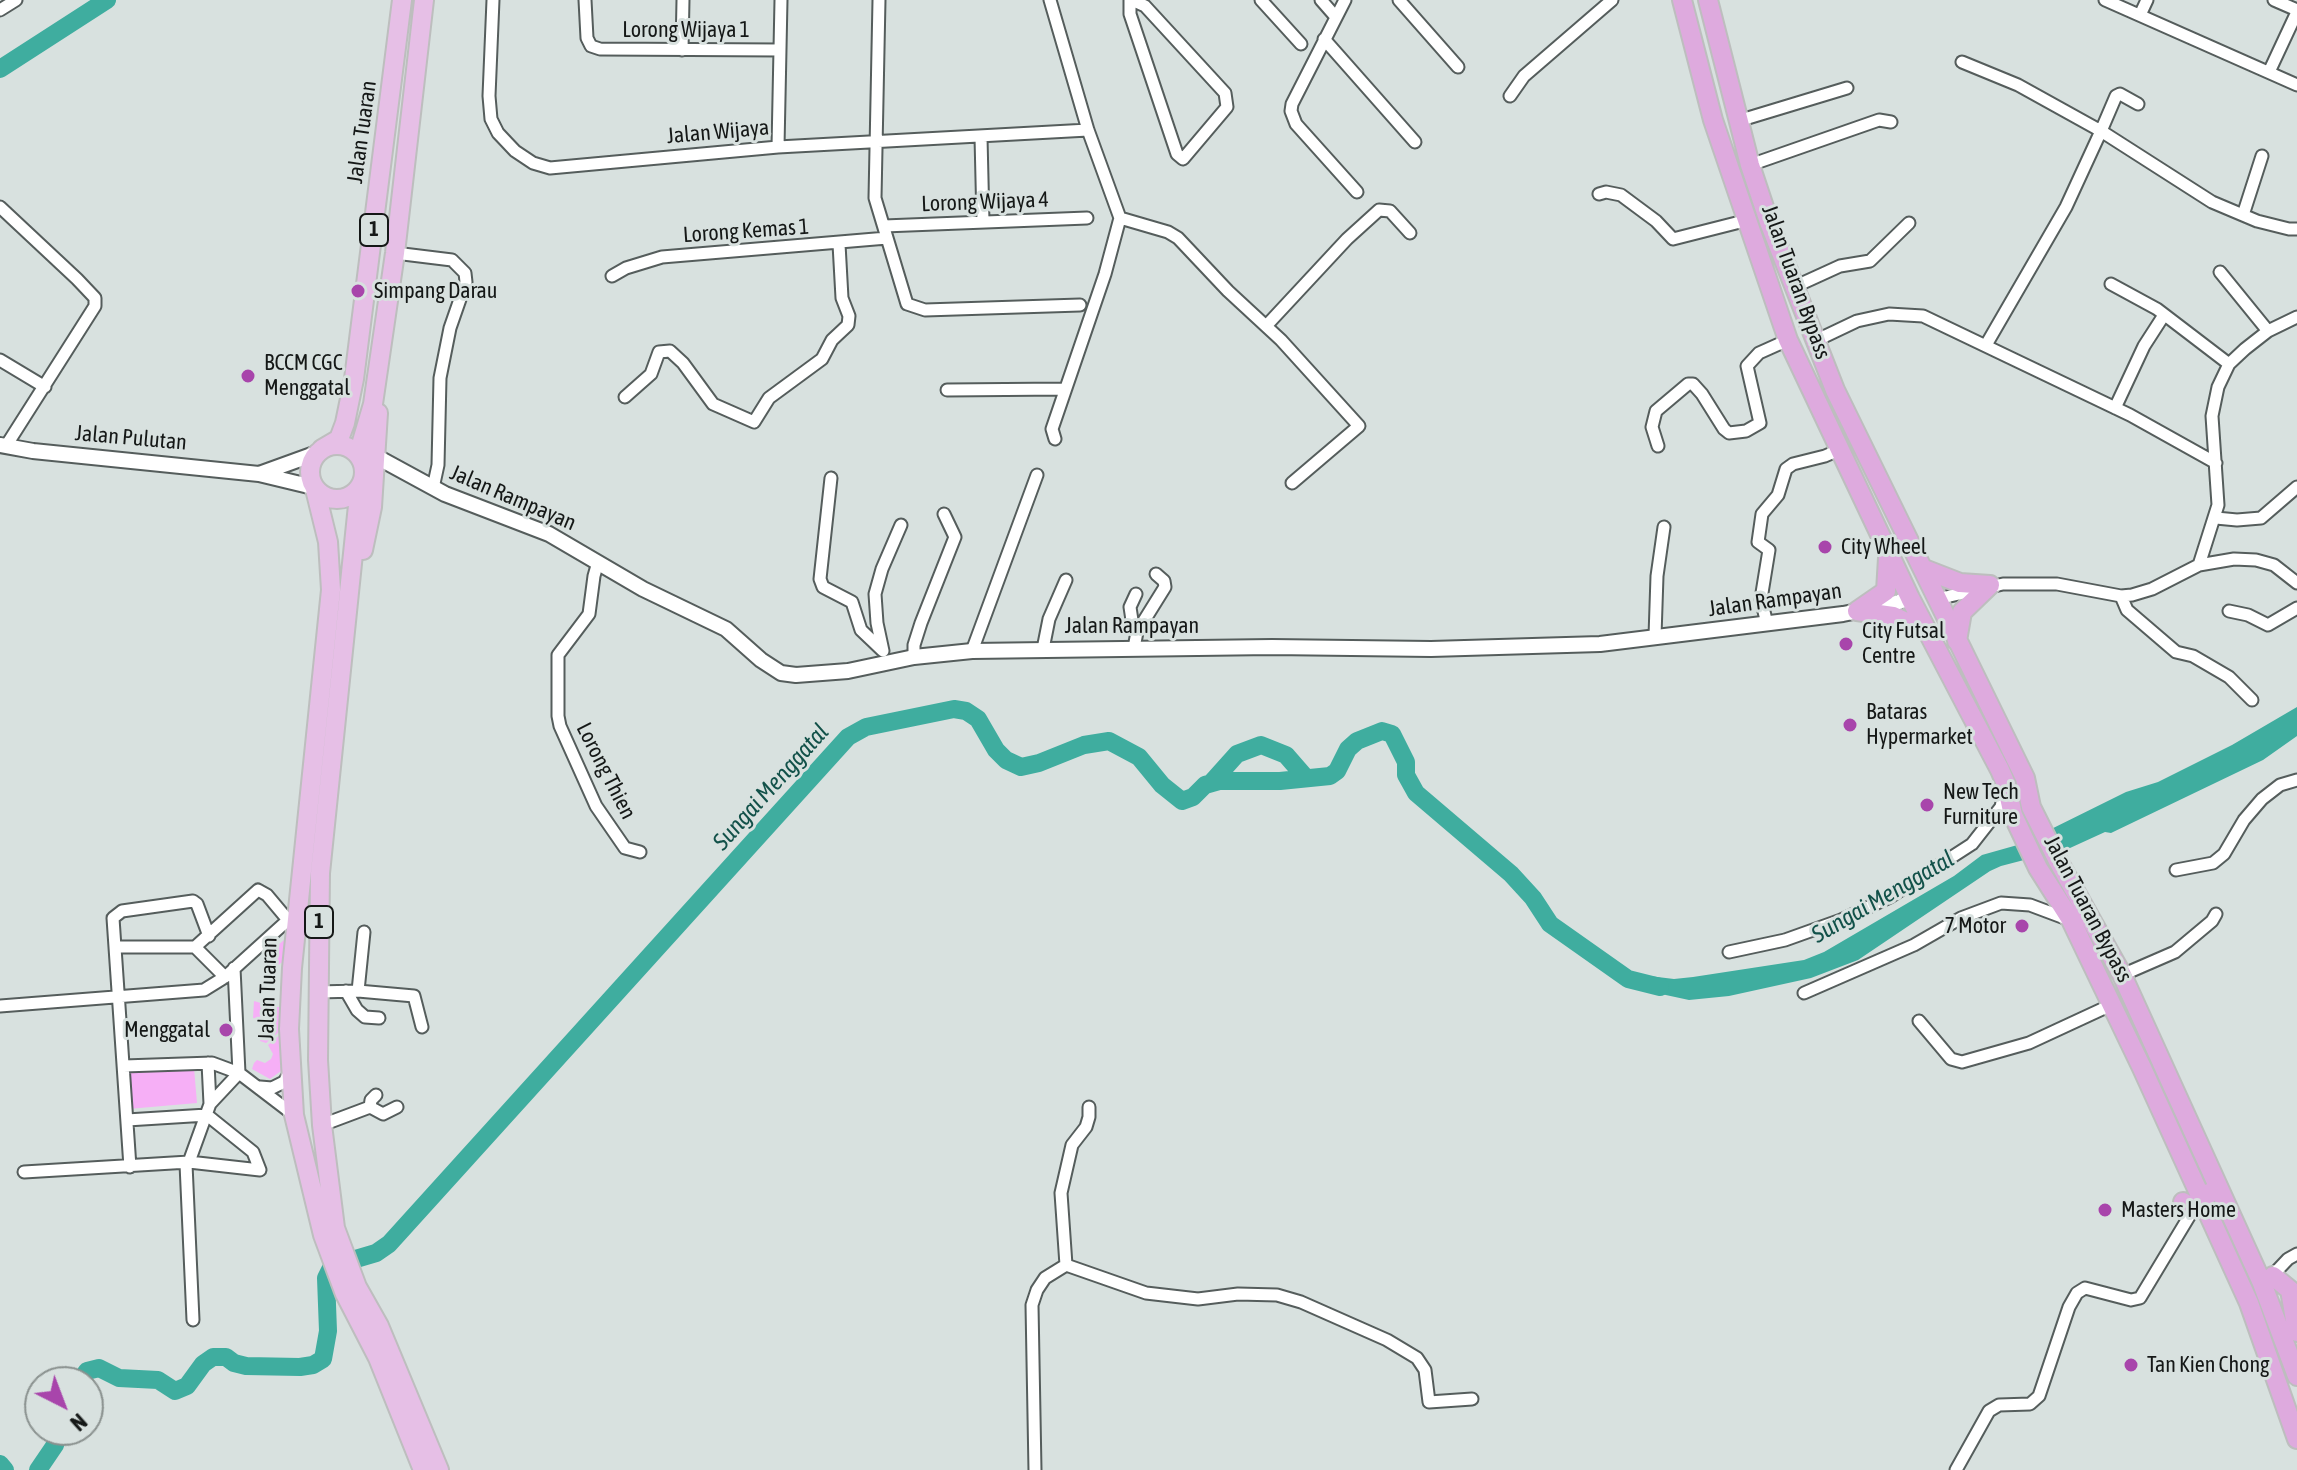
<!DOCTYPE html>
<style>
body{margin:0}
#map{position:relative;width:2297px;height:1470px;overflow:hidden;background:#d8e1df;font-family:"Asap Condensed",sans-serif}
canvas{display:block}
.north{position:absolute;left:24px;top:1366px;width:80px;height:80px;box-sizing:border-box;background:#d8e1df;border:2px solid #8a918f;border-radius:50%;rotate:138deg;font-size:22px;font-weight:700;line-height:32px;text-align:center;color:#151817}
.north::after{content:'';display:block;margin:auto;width:28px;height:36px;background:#a845ab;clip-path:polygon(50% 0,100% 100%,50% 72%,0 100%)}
</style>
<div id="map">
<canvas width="2297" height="1470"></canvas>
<div class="north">N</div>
</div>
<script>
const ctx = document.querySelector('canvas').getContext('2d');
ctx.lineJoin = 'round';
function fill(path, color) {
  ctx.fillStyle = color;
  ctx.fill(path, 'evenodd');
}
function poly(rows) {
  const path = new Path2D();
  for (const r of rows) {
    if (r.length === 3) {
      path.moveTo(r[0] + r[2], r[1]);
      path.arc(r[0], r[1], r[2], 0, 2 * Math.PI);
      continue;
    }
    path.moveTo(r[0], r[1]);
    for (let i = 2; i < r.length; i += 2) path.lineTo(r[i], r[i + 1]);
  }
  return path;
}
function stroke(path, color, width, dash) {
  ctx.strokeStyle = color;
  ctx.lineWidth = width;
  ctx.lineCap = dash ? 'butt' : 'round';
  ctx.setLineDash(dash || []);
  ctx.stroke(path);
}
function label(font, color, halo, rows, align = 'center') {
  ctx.font = font + ' "Asap Condensed",sans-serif';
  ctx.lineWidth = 6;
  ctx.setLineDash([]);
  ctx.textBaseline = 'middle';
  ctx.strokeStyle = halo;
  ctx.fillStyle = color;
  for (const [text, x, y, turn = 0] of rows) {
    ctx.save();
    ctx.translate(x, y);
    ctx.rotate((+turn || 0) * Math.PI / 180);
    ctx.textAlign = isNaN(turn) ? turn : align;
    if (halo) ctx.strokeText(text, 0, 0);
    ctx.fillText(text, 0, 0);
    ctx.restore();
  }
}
fill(poly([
 [284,940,284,961,278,965,264,966,264,957],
 [254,1001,264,1004,264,1013,275,1015,277,1007,281,1007,280,1031,266,1043,260,1041,260,1027,263,1027,263,1019,253,1018],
 [281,1034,282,1067,281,1071,270,1079,252,1069,254,1063,257,1060,265,1063,271,1059,273,1054,268,1045],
 [194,1068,197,1103,128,1109,129,1073]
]), '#f6aff6');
fill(poly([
 [2297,707,2297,736,2263,760,2111,833,2105,832,2070,848,2001,866,1990,871,1858,960,1811,978,1729,996,1689,1000,1638,989,1641,975,1674,979,1693,977,1804,960,1824,952,1954,876,1982,855,2021,844,2126,792,2158,782,2232,745]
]), '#3fad9f');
stroke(poly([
 [0,69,107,0],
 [1211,783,1237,754,1261,745,1286,755,1306,778],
 [79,1382,87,1371,99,1368,119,1378,158,1380,175,1391,187,1386,203,1364,213,1357,226,1357,234,1363,246,1366,300,1367,313,1365,323,1359,328,1331,326,1278,332,1266,376,1253,389,1244,848,737,866,727,954,709,966,711,978,719,996,750,1006,760,1021,767,1039,763,1084,745,1109,741,1139,757,1162,785,1182,801,1193,797,1205,785,1219,781,1280,781,1330,776,1337,771,1348,749,1357,741,1382,731,1392,734,1406,762,1406,775,1416,793,1511,874,1533,898,1550,924,1628,979,1660,987],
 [0,1464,5,1470],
 [38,1470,55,1445,60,1430]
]), '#3fad9f', 18);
const minor = poly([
 [493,0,489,96,491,119,498,133,515,151,533,163,550,168,778,147,1088,130],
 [585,0,587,38,591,46,600,49,780,50],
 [879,0,875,198,907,304,925,310,1080,305],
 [1050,0,1088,130,1120,218,1105,274,1052,429,1055,439],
 [1130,0,1130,14,1177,154,1183,159,1227,107,1225,93,1145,6,1132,0],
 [1261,0,1301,44],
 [1321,0,1335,16],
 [1345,0,1292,104,1291,111,1296,124,1357,192],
 [1399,0,1458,67],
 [2105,0,2297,85],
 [2274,0,2297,10],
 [0,10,16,0],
 [2140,15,2147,0],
 [1324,39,1415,142],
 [682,50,683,0],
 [1962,62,2018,85,2101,131,2066,207,1986,345],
 [2269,72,2297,12],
 [1510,96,1524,76,1612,0],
 [2138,104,2120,94,2116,96,2101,131,2212,202,2257,221,2289,229,2297,229],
 [1738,121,1847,88],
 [981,137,983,222],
 [778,147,781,0],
 [1750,165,1879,120,1891,122],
 [1599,194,1606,192,1621,195,1656,221,1673,239,1748,220],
 [0,207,77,279,95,298,95,306,6,446],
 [2243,215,2262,156],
 [1120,218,1168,232,1178,238,1228,291,1281,340,1359,426,1292,483],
 [884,226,1087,218],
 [395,253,452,260,465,273,466,282,450,328,440,378,438,465,433,488],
 [2220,272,2268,331],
 [612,276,626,268,662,257,887,238],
 [2111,284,2157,309,2229,364],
 [1794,287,1840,266,1870,261,1909,223],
 [1267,325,1347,239,1379,210,1390,211,1410,233],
 [1815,341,1857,321,1889,314,1923,316,2130,415,2216,463],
 [0,360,45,387],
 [947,390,1064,389],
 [625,397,651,374,659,352,670,351,683,363,713,404,754,422,769,398,822,359,832,340,848,325,849,316,842,298,839,244],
 [2115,408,2144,346,2164,315],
 [1658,446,1652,427,1656,411,1688,384,1693,384,1702,394,1724,429,1729,433,1746,431,1760,423,1747,366,1759,353,1788,340],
 [831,478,820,579,823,587,852,602,861,630,882,650],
 [2216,518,2237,520,2261,518,2297,487],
 [598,562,594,576,589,614,558,655,558,716,560,726,596,806,625,848,640,852],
 [2199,565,2218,505,2212,416,2218,387,2229,364,2245,349,2268,331,2297,317],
 [1136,594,1130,607,1133,627,1137,632],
 [2121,596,2127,610,2176,652,2193,656,2229,677,2252,700],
 [1937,599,2003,584,2057,584,2121,596,2132,595,2152,589,2199,565,2234,559,2256,560,2274,565,2297,583],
 [2229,611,2248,615,2268,625,2297,608],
 [1767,624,1761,599,1769,550,1758,542,1762,514,1778,495,1786,469,1793,464,1825,456,1841,449],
 [1655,636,1657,576,1664,527],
 [1134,648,1137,632,1165,587,1164,581,1156,574],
 [1043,649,1049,619,1066,580],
 [883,651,877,623,875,594,882,569,901,525],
 [972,651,1037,475],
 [914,657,914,645,921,623,955,537,944,514],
 [2176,870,2213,863,2224,854,2244,820,2262,799,2280,785,2297,780],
 [116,947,195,947,258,890,267,895,288,920],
 [195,947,225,977],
 [1729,952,1785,940,1841,920,1890,897,1972,844,2001,807,2004,792],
 [2122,975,2175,952,2212,921,2216,914],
 [346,991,357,1010,365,1017,379,1018],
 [358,991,364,932],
 [318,992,358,991,414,996,422,1027],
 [1804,993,1914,945,1961,918,2001,903,2030,905,2070,920],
 [0,1006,204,990,225,977,288,920,296,918],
 [1919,1021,1951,1059,1962,1062,2029,1043,2111,1005],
 [124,1066,212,1063,239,1073,294,1115],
 [260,1087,272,1088,284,1082,290,1072],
 [210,1104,239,1073,234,968],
 [370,1107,371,1100,376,1095],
 [322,1125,370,1107,383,1114,397,1107],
 [189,1162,210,1104,208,1063],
 [186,1164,193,1320],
 [130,1167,113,918,122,911,193,901,197,904,209,936],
 [24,1172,189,1162,260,1170,253,1152,207,1115,127,1120],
 [1066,1265,1061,1193,1072,1145,1086,1127,1089,1117,1089,1107],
 [2271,1277,2288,1259,2297,1254],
 [1035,1470,1032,1305,1037,1290,1045,1278,1066,1265,1146,1293,1198,1299,1238,1294,1277,1295,1301,1302,1387,1340,1417,1358,1425,1370,1429,1402,1472,1399],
 [1956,1470,1989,1411,1999,1405,2030,1404,2039,1396,2069,1307,2077,1293,2085,1288,2131,1300,2140,1298,2190,1215]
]);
const tertiary = poly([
 [0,445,33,451,259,474,313,487],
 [377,457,445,494,549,534,643,589,726,629,761,660,781,673,796,675,848,671,914,657,972,651,1272,647,1431,649,1600,644,1843,614,1893,604,1910,598],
 [259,474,317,453]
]);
const primary = poly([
 [337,472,27],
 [322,449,339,439,345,423,354,379,402,0],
 [358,455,373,404,395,253,424,0],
 [360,486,320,873,318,1060,322,1125,335,1228,357,1287,379,1326,439,1470],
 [315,489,328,542,331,590,292,968,289,1029,294,1115,323,1235,345,1294,378,1358,423,1470],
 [363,550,372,507,378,413]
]);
const trunk = poly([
 [1682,0,1713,120,1788,340,1910,598,2000,770,2006,784,2013,815,2038,868,2071,920,2142,1068,2249,1303,2297,1439],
 [1708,0,1750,165,1769,222,1835,390,2025,778,2031,807,2057,859,2122,975,2262,1283,2297,1376],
 [1924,569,1960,583,1990,585],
 [1857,611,1893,616,1929,633],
 [1857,611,1886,591,1888,558],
 [1957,641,1962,612,1990,585],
 [2183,1202,2192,1207,2199,1206,2209,1193],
 [2273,1276,2290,1290,2297,1332]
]);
stroke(minor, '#555d5c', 15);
stroke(tertiary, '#555d5c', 18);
stroke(primary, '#bdbebe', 22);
stroke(trunk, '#bdbebe', 22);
stroke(minor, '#fff', 11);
stroke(tertiary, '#fff', 14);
stroke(primary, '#e6bfe6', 18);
stroke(trunk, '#deaade', 18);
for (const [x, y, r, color] of [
 [358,291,8,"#a845ab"],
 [248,376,8,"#a845ab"],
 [1825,547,8,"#a845ab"],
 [1846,644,8,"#a845ab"],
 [1850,725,8,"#a845ab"],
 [1927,805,8,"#a845ab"],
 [2022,926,8,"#a845ab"],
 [226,1030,8,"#a845ab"],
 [2105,1210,8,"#a845ab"],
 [2131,1365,8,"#a845ab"]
]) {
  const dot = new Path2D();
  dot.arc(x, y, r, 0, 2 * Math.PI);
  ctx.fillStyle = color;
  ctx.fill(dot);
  stroke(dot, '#d8e1df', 3);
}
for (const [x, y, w] of [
 [374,230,28],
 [319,922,28]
]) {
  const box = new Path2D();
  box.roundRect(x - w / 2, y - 16, w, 32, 6);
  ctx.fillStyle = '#d8e1df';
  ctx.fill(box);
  stroke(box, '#151817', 2);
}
label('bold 20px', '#151817', null, [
 ["1",374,230],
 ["1",319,922]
]);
label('22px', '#151817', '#d8e1df', [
 ["Lorong Wijaya 1",686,30],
 ["Jalan Tuaran",362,132,-82],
 ["Jalan Wijaya",718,132,-5],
 ["Lorong Wijaya 4",985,202,-2],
 ["Lorong Kemas 1",746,231,-4],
 ["Jalan Tuaran Bypass",1796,282,70],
 ["Jalan Pulutan",131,438,5],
 ["Jalan Rampayan",513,498,23],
 ["Jalan Rampayan",1775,600,-8],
 ["Jalan Rampayan",1132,626],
 ["Lorong Thien",606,771,63],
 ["Jalan Tuaran Bypass",2088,909,62],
 ["Jalan Tuaran",268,989,-88]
]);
label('22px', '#151817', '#d8e1df', [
 ["Simpang Darau",374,291],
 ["BCCM CGC",264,363],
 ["Menggatal",264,388],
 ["City Wheel",1841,547],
 ["City Futsal",1862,631],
 ["Centre",1862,656],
 ["Bataras",1866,712],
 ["Hypermarket",1866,737],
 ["New Tech",1943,792],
 ["Furniture",1943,817],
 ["7 Motor",2006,926,"right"],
 ["Menggatal",210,1030,"right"],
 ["Masters Home",2121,1210],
 ["Tan Kien Chong",2147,1365]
], 'left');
label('italic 24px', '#125149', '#d8e1df', [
 ["Sungai Menggatal",771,787,-48],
 ["Sungai Menggatal",1883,897,-30]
]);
</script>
